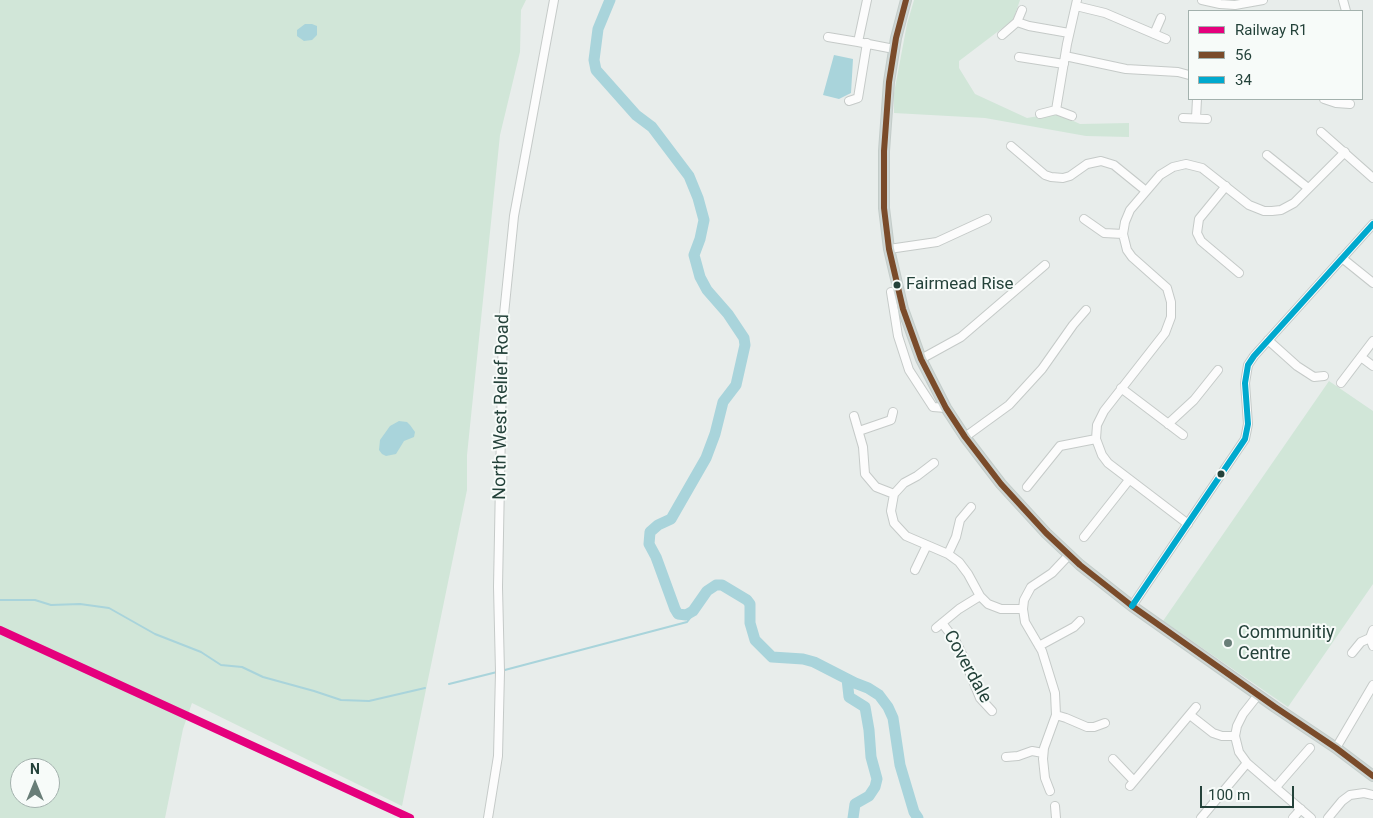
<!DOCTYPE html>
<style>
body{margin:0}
#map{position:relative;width:1373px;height:818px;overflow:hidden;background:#e8edeb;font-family:Roboto,sans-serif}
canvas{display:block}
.legend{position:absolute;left:1188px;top:10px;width:175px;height:90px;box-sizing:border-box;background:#f7fbf9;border:1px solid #a3b1ad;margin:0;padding:6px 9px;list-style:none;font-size:15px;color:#24423a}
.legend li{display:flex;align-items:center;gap:10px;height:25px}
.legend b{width:25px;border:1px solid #a3b1ad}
.north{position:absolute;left:10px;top:758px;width:50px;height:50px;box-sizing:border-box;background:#f7fbf9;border:1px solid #a3b1ad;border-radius:50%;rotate:0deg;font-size:14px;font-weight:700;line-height:20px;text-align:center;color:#24423a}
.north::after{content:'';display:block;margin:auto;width:18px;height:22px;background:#697e78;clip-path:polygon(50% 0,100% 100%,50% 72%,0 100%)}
.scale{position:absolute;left:1200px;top:786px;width:94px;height:22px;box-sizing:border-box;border:2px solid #24423a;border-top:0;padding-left:6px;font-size:15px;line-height:18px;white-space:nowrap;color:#24423a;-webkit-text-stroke:4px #f7fbf9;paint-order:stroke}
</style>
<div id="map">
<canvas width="1373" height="818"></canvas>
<ul class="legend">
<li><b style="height:6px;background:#e5007d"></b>Railway R1</li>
<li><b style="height:6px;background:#7a4b2a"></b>56</li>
<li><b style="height:6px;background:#00a9ce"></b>34</li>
</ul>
<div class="north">N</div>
<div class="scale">100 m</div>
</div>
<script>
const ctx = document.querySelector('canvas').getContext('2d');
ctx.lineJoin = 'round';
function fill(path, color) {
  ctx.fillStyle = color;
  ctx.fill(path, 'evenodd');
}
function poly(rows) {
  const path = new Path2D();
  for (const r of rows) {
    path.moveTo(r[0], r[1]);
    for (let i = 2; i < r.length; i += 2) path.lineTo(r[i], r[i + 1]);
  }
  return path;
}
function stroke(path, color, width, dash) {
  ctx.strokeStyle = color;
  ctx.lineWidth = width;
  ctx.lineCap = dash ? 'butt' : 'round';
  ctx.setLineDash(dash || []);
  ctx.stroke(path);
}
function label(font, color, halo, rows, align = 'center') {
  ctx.font = font + ' Roboto,sans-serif';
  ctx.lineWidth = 4;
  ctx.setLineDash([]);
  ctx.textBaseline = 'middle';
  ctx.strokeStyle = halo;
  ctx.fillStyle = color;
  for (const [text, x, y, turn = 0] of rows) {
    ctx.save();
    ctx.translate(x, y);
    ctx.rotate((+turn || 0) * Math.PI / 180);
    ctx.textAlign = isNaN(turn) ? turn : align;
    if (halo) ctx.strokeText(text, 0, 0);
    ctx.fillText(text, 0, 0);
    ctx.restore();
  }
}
fill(poly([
 [0,0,526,0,521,10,520,52,500,135,467,455,467,490,402,806,192,703,183,729,165,818,0,818],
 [20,768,50,768,50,798,20,798],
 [914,0,1020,0,1013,20,959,61,959,68,975,94,1027,118,1056,113,1080,124,1129,123,1129,137,1086,136,985,118,894,113,894,93,907,24],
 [1329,381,1373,411,1373,584,1288,707,1163,621]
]), '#d1e6d8');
fill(poly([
 [305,24,312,24,317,26,317,35,312,40,304,41,297,36,297,30],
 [834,55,853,59,851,93,839,99,823,95],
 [399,421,407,422,410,425,415,432,414,437,404,441,396,454,386,456,382,454,379,450,380,440,390,426]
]), '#a9d4db');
stroke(poly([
 [0,600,35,600,51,605,80,604,109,608,155,634,201,652,221,665,242,667,263,677,314,691,341,700,369,701,425,688],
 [501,671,687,622,691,617,693,611],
 [449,684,497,672]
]), '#a9d4db', 2);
stroke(poly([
 [610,0,598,29,594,60,596,70,636,115,652,127,689,176,698,198,704,220,700,239,694,255,700,277,707,290,728,314,744,338,745,345,736,385,723,402,715,434,706,458,671,519,658,525,650,532,649,544,656,557,675,609,678,614,686,615,693,611,707,591,716,585,722,585,747,600,750,604,750,623,755,640,772,657,803,659,814,662,855,683,868,688,879,695,888,707,893,718,900,765,914,812,918,818],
 [847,679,849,697,865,707,869,730,871,757,877,779,875,787,869,796,855,804,853,818]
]), '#a9d4db', 11);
const minor = poly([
 [867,0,858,42,894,49],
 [1202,0,1220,4,1235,5,1263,0],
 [1343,0,1346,11],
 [1076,6,1105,13,1166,39],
 [1017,22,1029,26,1069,33],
 [1154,34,1161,18],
 [1002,35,1017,22,1022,10],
 [828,37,858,42],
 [1065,56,1126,69,1178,72,1189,75],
 [1019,57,1064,64],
 [1324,99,1336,103,1350,104],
 [849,101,858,98,867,43],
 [1056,110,1067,44,1077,0],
 [1040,114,1056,110,1072,116],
 [1183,118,1207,119],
 [1196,118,1197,99],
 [1321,132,1373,178],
 [1011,146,1045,175,1051,177,1063,178,1070,176,1087,164,1101,161,1114,165,1146,191],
 [1267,155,1308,188],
 [1226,186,1199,219,1197,233,1201,241,1239,273],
 [1084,219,1104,233,1123,234],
 [889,249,937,242,987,219],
 [1342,258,1373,283],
 [891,292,898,336,909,370,933,407,946,408],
 [1268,340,1297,366,1314,377,1324,376],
 [1361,357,1373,366],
 [921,359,961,337,1045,265],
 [1341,383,1373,341],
 [1121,388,1183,435],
 [854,416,863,447,865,474,876,487,894,494],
 [1168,424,1194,400,1218,370],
 [859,431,891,420,893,412],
 [965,437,1009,405,1042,369,1073,325,1086,310],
 [934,463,917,476,904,483,894,494,891,511,894,523,906,536,948,554,959,562,968,574,980,596,988,604,1001,609,1023,609],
 [1027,487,1060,446,1096,439],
 [1188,524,1108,463,1102,455,1096,439,1097,425,1104,411,1165,333,1171,317,1171,302,1167,288,1132,257,1127,250,1123,234,1125,222,1130,210,1160,175,1173,167,1186,164,1202,168,1249,205,1264,211,1272,211,1281,210,1294,203,1345,152],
 [1084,537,1129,480],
 [948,554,956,537,960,520,971,507],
 [915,570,927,545],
 [1132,606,1245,439,1248,424,1245,383,1248,365,1254,356,1373,224],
 [942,623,955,640,963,656,980,698,992,711],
 [936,628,959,609,980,596],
 [1373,630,1370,638,1373,646],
 [1039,646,1074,627,1080,621],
 [1352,653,1361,642,1370,638],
 [1258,695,1243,714,1237,726,1235,736,1239,752,1247,763,1311,818],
 [1056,715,1066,718,1087,727,1094,727,1105,723],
 [1190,715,1213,733,1222,736,1235,736],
 [1336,748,1373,685],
 [1006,757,1018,756,1032,751,1043,753],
 [1113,759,1134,781],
 [1130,786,1196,707],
 [1276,787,1310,748],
 [1050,791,1045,778,1043,759,1044,748,1056,715,1055,693,1042,651,1025,622,1023,609,1024,600,1031,587,1052,573,1069,555],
 [1055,806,1056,818],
 [488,818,498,756,500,672,498,587,503,324,514,216,554,0],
 [1201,818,1247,763],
 [1293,818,1301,809],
 [1328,818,1342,801,1350,795,1364,793,1373,795]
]);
const major = poly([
 [906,0,896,38,889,82,884,151,884,208,889,249,903,309,921,359,946,408,965,437,1001,484,1046,533,1080,565,1132,606,1275,707,1336,748,1373,776]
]);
stroke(minor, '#c5cac8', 10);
stroke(major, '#c3ccc9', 12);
stroke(minor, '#fcfcfc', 8);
stroke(major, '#cfd7d5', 10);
stroke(poly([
 [906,0,896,38,889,82,884,151,884,208,889,249,903,309,921,359,946,408,965,437,1001,484,1046,533,1080,565,1132,606,1275,707,1336,748,1373,776]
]), '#7a4b2a', 6);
stroke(poly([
 [1132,606,1245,439,1248,424,1245,383,1248,365,1254,356,1373,224]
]), '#00a9ce', 6);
stroke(poly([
 [0,630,410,818]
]), '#e5007d', 8);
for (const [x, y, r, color] of [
 [897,285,4.5,"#24423a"],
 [1221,474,4.5,"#24423a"],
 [1228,643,5,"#697e78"]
]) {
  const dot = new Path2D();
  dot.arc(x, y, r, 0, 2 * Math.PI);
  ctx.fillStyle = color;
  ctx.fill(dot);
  stroke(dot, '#f7fbf9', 2);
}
label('17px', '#24423a', '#f7fbf9', [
 ["Fairmead Rise",906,285]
], 'left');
label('18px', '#24423a', '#f7fbf9', [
 ["North West Relief Road",502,407,-89],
 ["Coverdale",967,667,61]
]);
label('18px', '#24423a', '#f7fbf9', [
 ["Communitiy",1238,633],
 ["Centre",1238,654]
], 'left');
</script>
